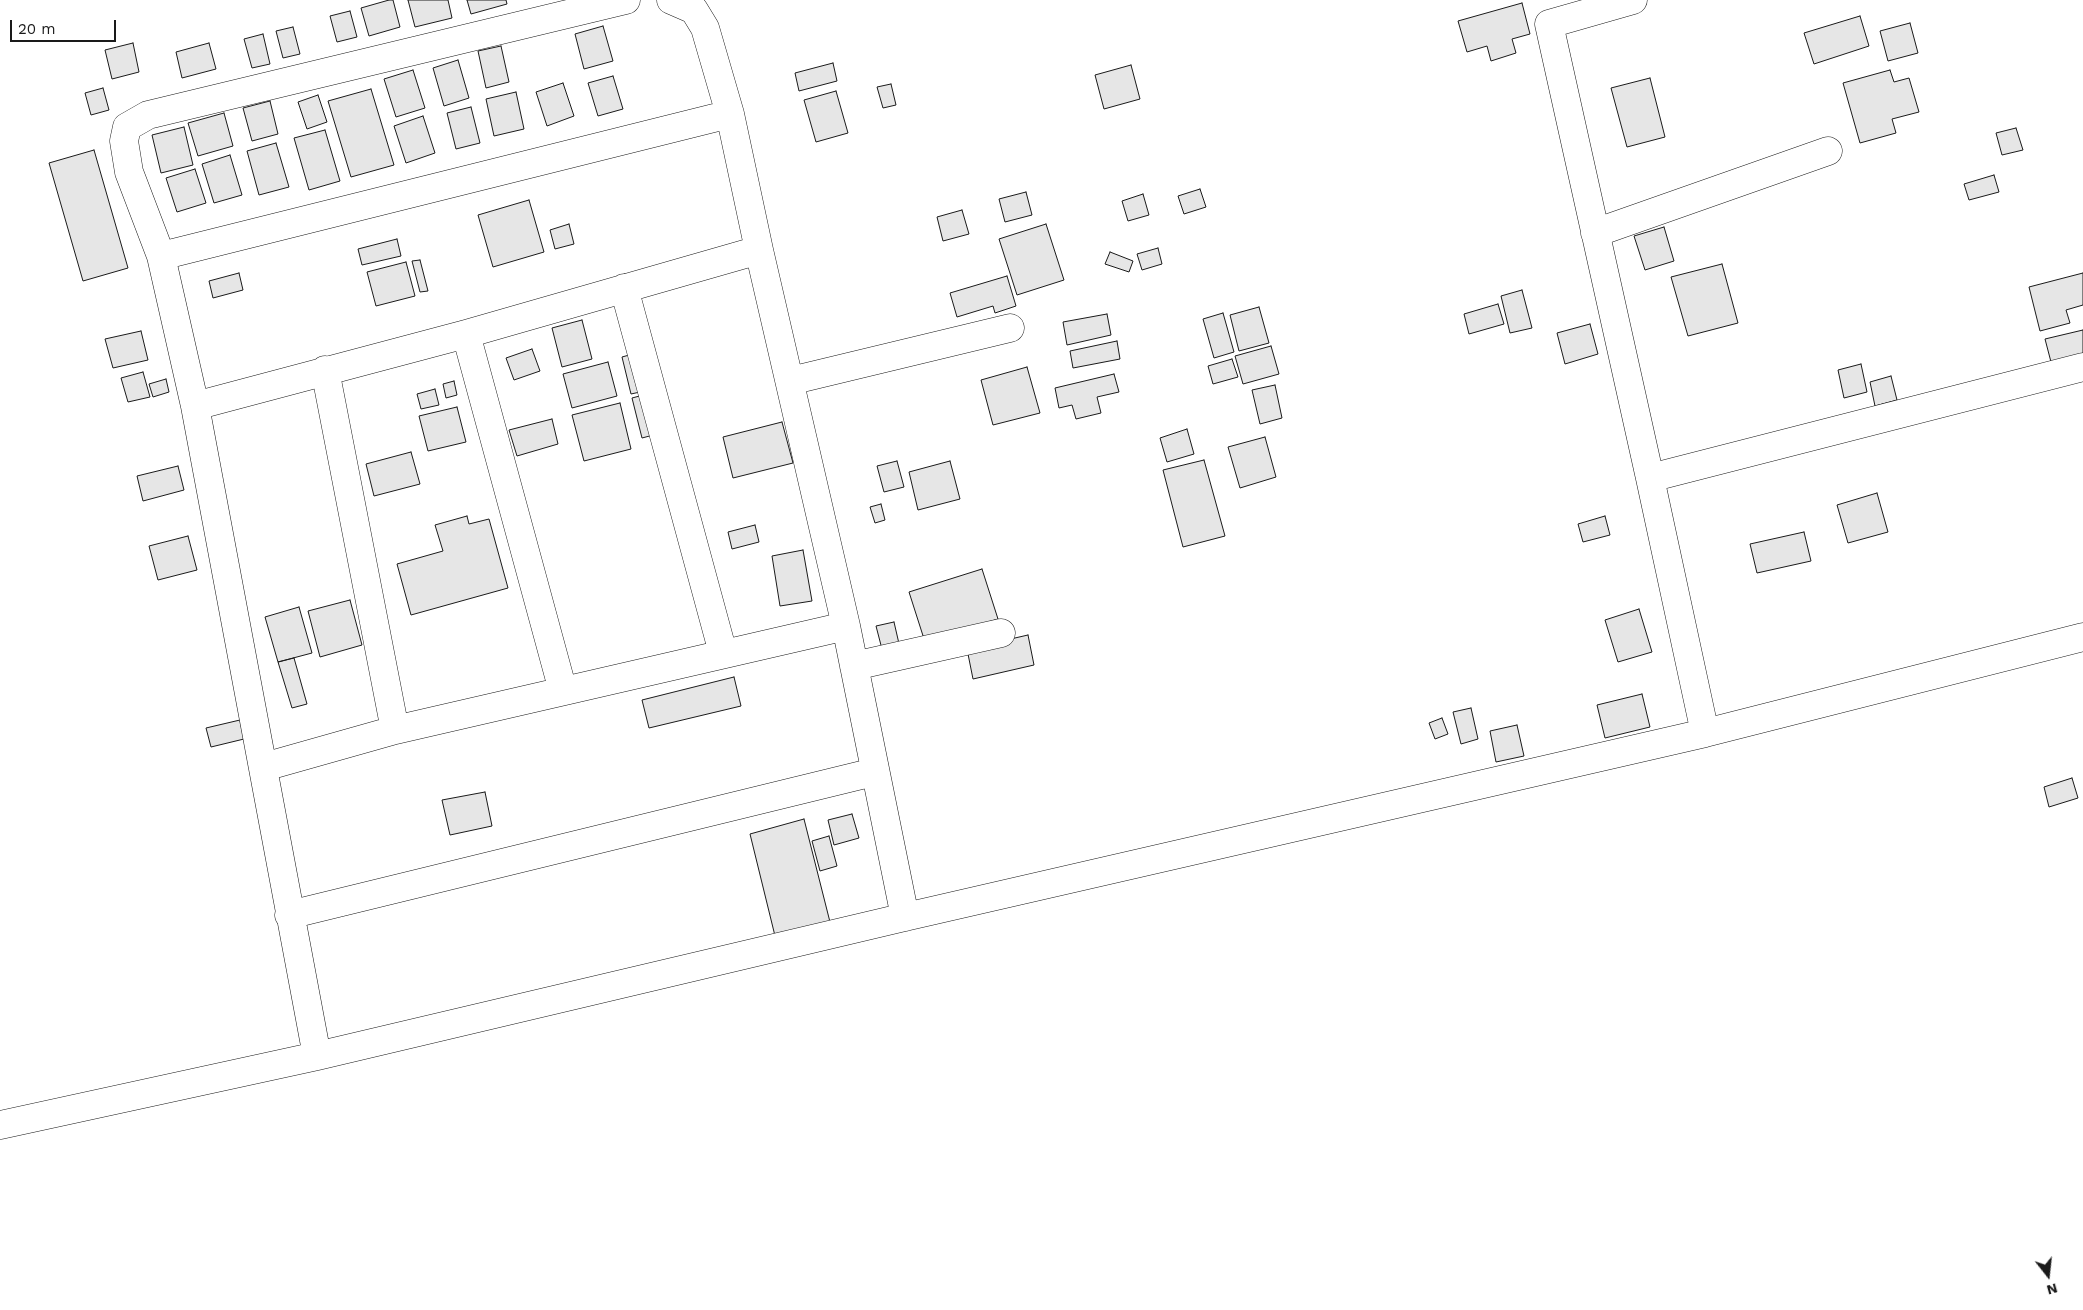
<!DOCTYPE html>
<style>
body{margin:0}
#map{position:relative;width:2083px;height:1310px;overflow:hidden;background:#fff;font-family:"Work Sans",sans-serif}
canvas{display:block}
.north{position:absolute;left:2023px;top:1250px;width:50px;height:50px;-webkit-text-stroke:4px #fff;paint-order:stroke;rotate:164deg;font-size:14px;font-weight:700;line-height:20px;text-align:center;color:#1a1a1a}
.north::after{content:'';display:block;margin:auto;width:18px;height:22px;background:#1a1a1a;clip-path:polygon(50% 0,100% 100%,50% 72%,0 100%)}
.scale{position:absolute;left:10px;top:20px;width:106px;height:22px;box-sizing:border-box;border:2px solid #1a1a1a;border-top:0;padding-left:6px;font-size:15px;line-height:18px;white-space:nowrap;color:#1a1a1a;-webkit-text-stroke:4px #fff;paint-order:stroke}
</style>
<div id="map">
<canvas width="2083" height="1310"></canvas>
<div class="north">N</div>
<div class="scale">20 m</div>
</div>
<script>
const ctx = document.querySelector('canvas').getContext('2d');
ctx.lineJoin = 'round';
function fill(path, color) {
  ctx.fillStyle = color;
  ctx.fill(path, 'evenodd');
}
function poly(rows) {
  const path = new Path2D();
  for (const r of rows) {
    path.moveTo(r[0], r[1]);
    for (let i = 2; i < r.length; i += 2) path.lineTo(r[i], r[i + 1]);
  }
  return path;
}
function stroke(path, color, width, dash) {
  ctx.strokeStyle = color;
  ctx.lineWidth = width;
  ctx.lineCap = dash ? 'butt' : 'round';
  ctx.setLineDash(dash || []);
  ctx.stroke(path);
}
const building = poly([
 [389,0,393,0,400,27,369,36,361,8,389,0],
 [408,0,448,0,452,18,415,27,408,0],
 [467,0,506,0,507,4,471,14,467,0],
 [1522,3,1530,34,1512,39,1516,53,1491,61,1487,46,1467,52,1458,21,1522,3],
 [350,11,357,37,337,42,330,16,350,11],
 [1860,16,1869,46,1814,64,1804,33,1860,16],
 [1910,23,1918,53,1888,61,1880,31,1910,23],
 [603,26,613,61,584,69,575,34,603,26],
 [293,27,300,54,283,58,276,31,293,27],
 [263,34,270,64,252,68,244,39,263,34],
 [133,43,139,72,112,79,105,50,133,43],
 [209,43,216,69,182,78,176,52,209,43],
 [501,46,509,82,486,88,478,51,501,46],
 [458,60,469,98,444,106,433,68,458,60],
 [833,63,837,81,799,91,795,73,833,63],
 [1131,65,1140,99,1104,109,1095,75,1131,65],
 [413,70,425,108,396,117,384,79,413,70],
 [1890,70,1894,82,1909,78,1919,112,1892,119,1896,133,1860,143,1843,83,1890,70],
 [613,76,623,109,598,116,588,83,613,76],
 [1650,78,1665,137,1627,147,1611,88,1650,78],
 [563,83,574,116,547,126,536,92,563,83],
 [891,84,896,105,883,108,877,87,891,84],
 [103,88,109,110,91,115,85,93,103,88],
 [371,89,394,165,351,177,328,101,371,89],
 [836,91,848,133,816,142,804,100,836,91],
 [516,92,524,129,494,136,486,99,516,92],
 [318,95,327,122,307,129,298,102,318,95],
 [270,101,278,134,252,141,243,108,270,101],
 [471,107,480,143,456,149,447,113,471,107],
 [224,113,233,146,198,156,188,123,224,113],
 [423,116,435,153,406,163,394,126,423,116],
 [184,127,193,165,161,173,152,135,184,127],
 [2016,128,2023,150,2002,155,1996,133,2016,128],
 [325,130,340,181,309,190,294,138,325,130],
 [276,143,289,187,259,195,247,151,276,143],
 [94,150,128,268,83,281,49,163,94,150],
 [230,155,242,195,214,203,202,164,230,155],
 [195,169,206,203,177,212,166,178,195,169],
 [1994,175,1999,192,1969,200,1964,184,1994,175],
 [1200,189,1206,207,1184,214,1178,196,1200,189],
 [1026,192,1032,215,1005,222,999,199,1026,192],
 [1143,194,1149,215,1128,221,1122,201,1143,194],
 [529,200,544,252,493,267,478,215,529,200],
 [962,210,969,234,943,241,937,217,962,210],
 [569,224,574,244,555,249,550,230,569,224],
 [1046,224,1064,280,1017,295,999,239,1046,224],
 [1664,227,1674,261,1645,270,1634,236,1664,227],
 [397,239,401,256,362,265,358,249,397,239],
 [1158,248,1162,264,1142,270,1137,254,1158,248],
 [1110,252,1133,261,1129,272,1105,264,1110,252],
 [420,260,428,291,420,292,412,261,420,260],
 [406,262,415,296,376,306,367,272,406,262],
 [1722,264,1738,323,1688,336,1671,277,1722,264],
 [239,273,243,290,213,298,209,281,239,273],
 [2083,273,2083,305,2066,310,2070,323,2040,331,2029,287,2083,273],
 [1007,276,1016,306,995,313,993,306,957,317,950,293,1007,276],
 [1522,290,1532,328,1510,333,1501,296,1522,290],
 [1498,304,1504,324,1469,334,1464,314,1498,304],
 [1259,307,1269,343,1239,351,1230,315,1259,307],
 [1223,313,1234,352,1214,358,1203,319,1223,313],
 [1107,314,1111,335,1067,345,1063,322,1107,314],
 [582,320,592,359,562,367,552,328,582,320],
 [1590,324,1598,354,1565,364,1557,333,1590,324],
 [2083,330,2083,354,2051,362,2045,339,2083,330],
 [141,331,148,360,113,368,105,339,141,331],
 [1117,341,1120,359,1073,368,1070,351,1117,341],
 [1271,346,1279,374,1243,384,1235,356,1271,346],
 [532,349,540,371,514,380,506,358,532,349],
 [640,352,649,390,631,394,622,357,640,352],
 [1232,359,1238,377,1213,384,1208,366,1232,359],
 [608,362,617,396,572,408,563,374,608,362],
 [1861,364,1867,392,1844,398,1838,370,1861,364],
 [1027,367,1040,413,993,425,981,380,1027,367],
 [143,372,150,397,128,402,121,378,143,372],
 [1114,374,1119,392,1097,397,1101,413,1076,419,1072,405,1059,408,1055,388,1114,374],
 [1891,376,1897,400,1875,406,1870,382,1891,376],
 [166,379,169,392,153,397,149,384,166,379],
 [454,381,457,395,446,398,443,384,454,381],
 [1275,385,1282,418,1260,424,1252,390,1275,385],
 [435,389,439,405,421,409,417,394,435,389],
 [651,393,661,433,642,438,632,398,651,393],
 [620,403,631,449,584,461,572,415,620,403],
 [457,407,466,442,428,451,419,416,457,407],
 [552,419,558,444,517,456,509,430,552,419],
 [782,422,793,463,733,478,723,437,782,422],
 [1187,429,1194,454,1167,462,1160,438,1187,429],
 [1265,437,1276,477,1240,488,1228,447,1265,437],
 [411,452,420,484,374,496,366,464,411,452],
 [1204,460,1225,536,1183,547,1163,470,1204,460],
 [897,461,904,487,884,492,877,466,897,461],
 [950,461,960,499,918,510,909,472,950,461],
 [178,466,184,490,143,501,137,476,178,466],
 [1877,493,1888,532,1848,543,1837,505,1877,493],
 [881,504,885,520,875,523,870,507,881,504],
 [467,516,469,524,489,519,508,588,411,615,397,564,443,551,435,525,467,516],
 [1605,516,1610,535,1583,542,1578,524,1605,516],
 [755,525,759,542,732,549,728,532,755,525],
 [1804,532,1811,561,1757,573,1750,544,1804,532],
 [188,536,197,570,158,580,149,546,188,536],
 [803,550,812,601,780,606,772,556,803,550],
 [982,569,998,619,925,642,909,592,982,569],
 [350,600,362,645,320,657,308,611,350,600],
 [299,607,312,653,278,662,265,617,299,607],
 [1639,609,1652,652,1618,662,1605,620,1639,609],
 [894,622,900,648,883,653,876,626,894,622],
 [1028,635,1034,665,973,679,967,649,1028,635],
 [294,658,307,704,292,708,278,662,294,658],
 [734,677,741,706,649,728,642,700,734,677],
 [1642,694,1650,727,1605,738,1597,705,1642,694],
 [1471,708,1478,739,1461,744,1453,712,1471,708],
 [1442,718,1448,734,1435,739,1429,723,1442,718],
 [240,720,244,739,211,747,206,728,240,720],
 [1517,725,1524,756,1496,762,1490,731,1517,725],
 [2072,778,2078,798,2049,807,2044,787,2072,778],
 [485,792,492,826,450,835,442,800,485,792],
 [852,814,859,838,834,845,828,820,852,814],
 [804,819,831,926,776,940,750,834,804,819],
 [829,836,837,866,820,871,812,841,829,836]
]);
fill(building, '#e6e6e6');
stroke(building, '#1a1a1a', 1);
const minor = poly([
 [671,0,694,10,705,28,730,114,759,250,846,626,905,917],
 [1633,0,1549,24,1650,478,1705,733],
 [1595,233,1828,151],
 [161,256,730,114],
 [624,288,723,653],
 [466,334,563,691],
 [325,370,395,730],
 [790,381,1010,328],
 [195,406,466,334,759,250],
 [1650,478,2083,367],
 [854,666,1001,633],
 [264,767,395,730,846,626],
 [289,915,874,772],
 [317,1056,195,406,161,256,129,172,124,141,127,127,148,115,626,0],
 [0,1125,317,1056,905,917,1705,733,2083,637]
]);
stroke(minor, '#1a1a1a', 29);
stroke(minor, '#fff', 28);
</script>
